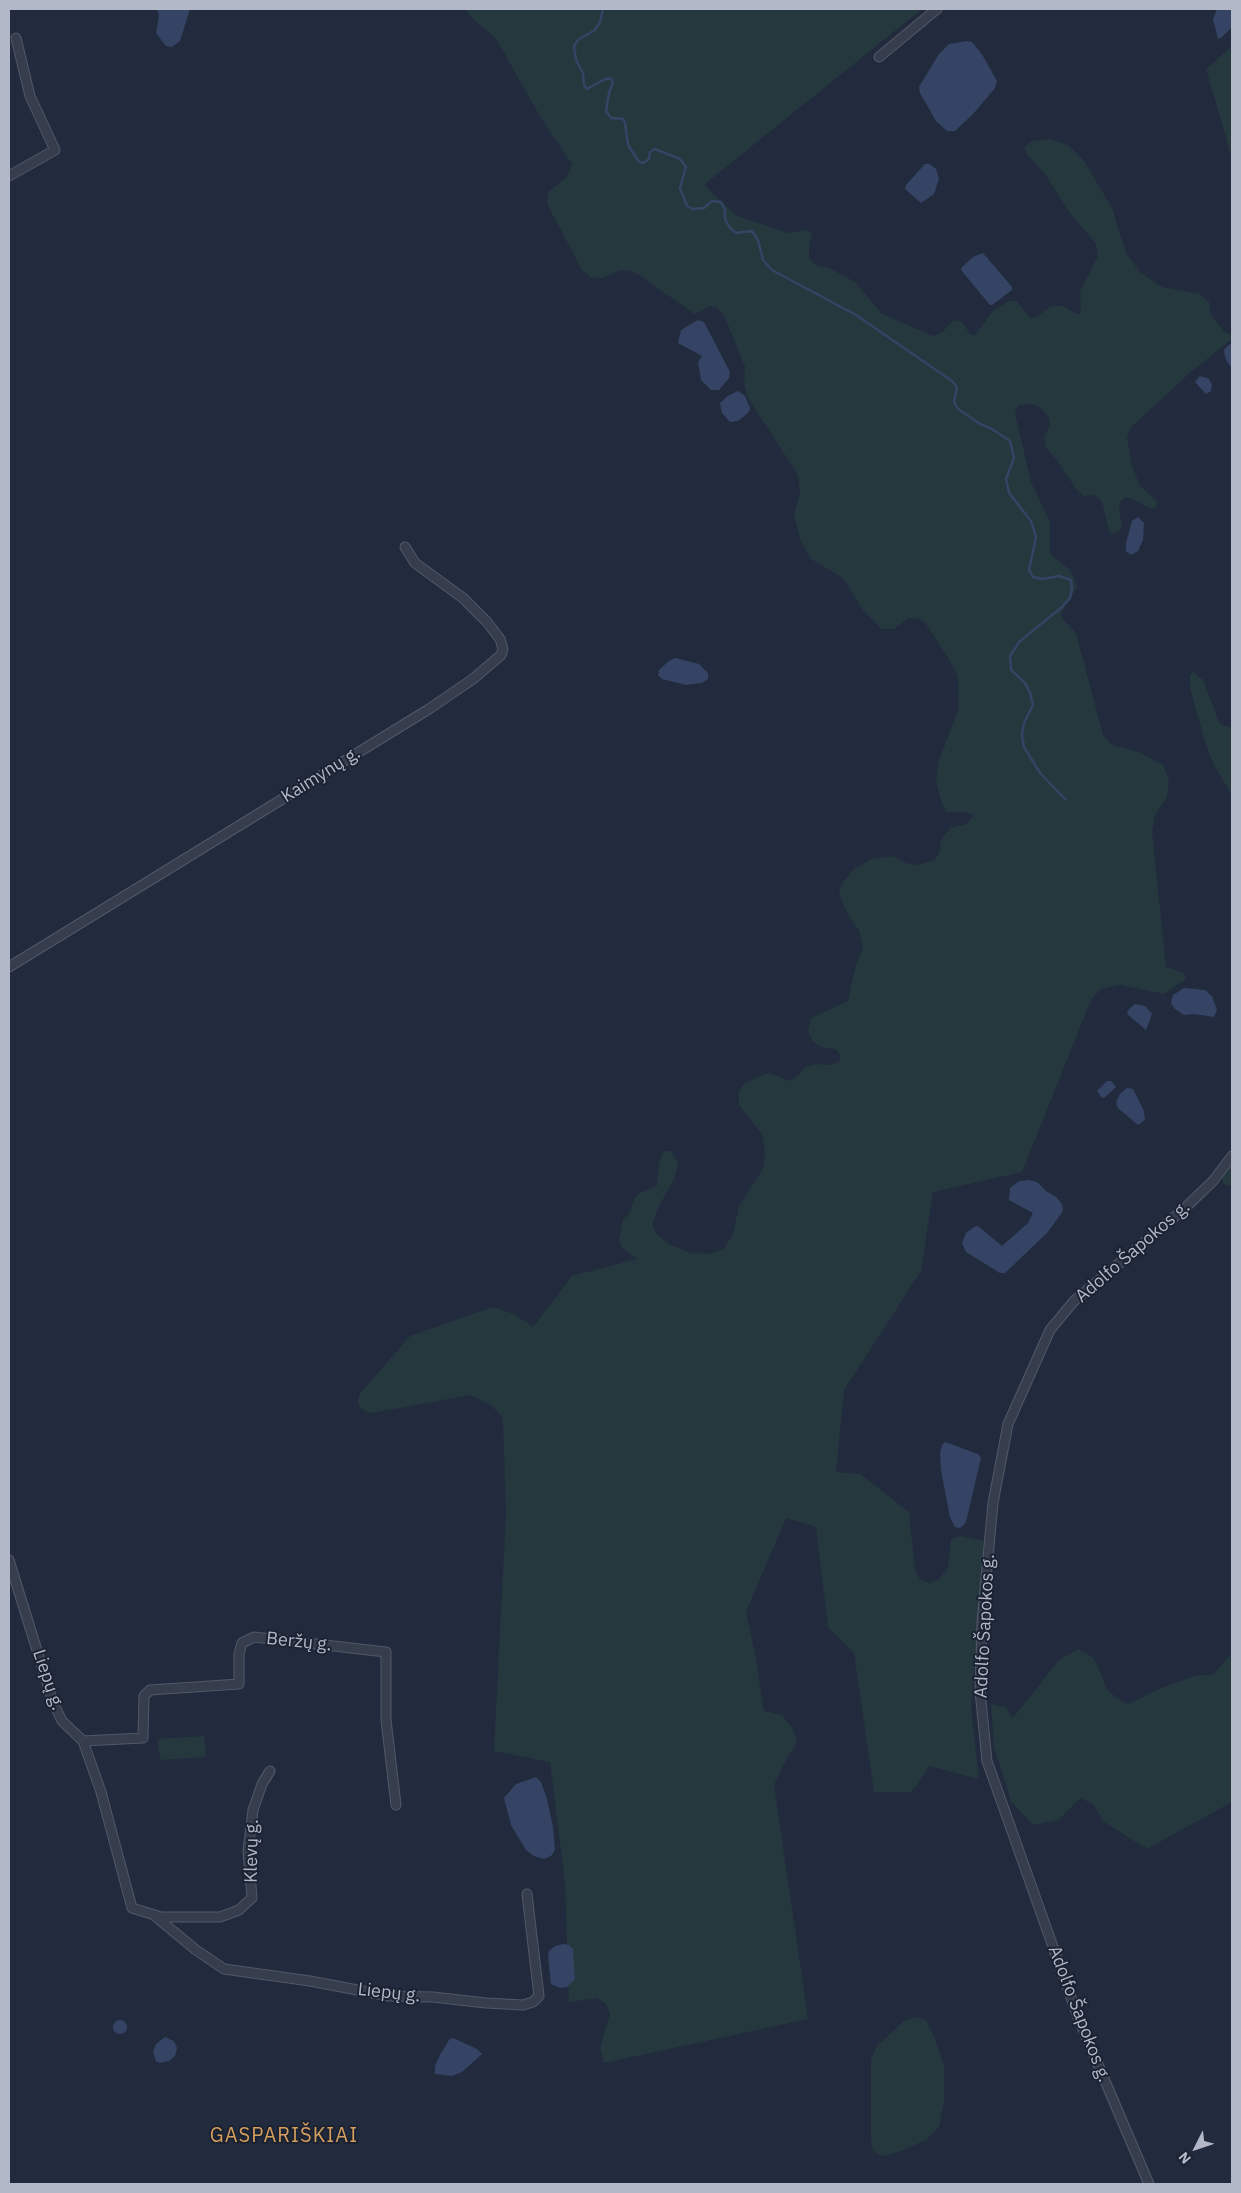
<!DOCTYPE html>
<meta charset="utf-8">
<style>
body{margin:0}
#map{position:relative;width:1241px;height:2193px;overflow:hidden;background:#222b3d;font-family:"IBM Plex Sans",sans-serif}
canvas{display:block}
.frame{position:absolute;inset:0;border:10px solid #b2b8c8;pointer-events:none}
.north{position:absolute;left:1171px;top:2123px;width:50px;height:50px;-webkit-text-stroke:4px #1b2232;paint-order:stroke;rotate:229deg;font-size:14px;font-weight:700;line-height:20px;text-align:center;color:#b2b8c8}
.north::after{content:'';display:block;margin:auto;width:18px;height:22px;background:#b2b8c8;clip-path:polygon(50% 0,100% 100%,50% 72%,0 100%)}
</style>
<div id="map">
<canvas width="1241" height="2193"></canvas>
<div class="frame"></div>
<div class="north">N</div>
</div>
<script>
const ctx = document.querySelector('canvas').getContext('2d');
ctx.lineJoin = 'round';
function fill(path, color) {
  ctx.fillStyle = color;
  ctx.fill(path, 'evenodd');
}
function poly(rows) {
  const path = new Path2D();
  for (const r of rows) {
    if (r.length === 3) {
      path.moveTo(r[0] + r[2], r[1]);
      path.arc(r[0], r[1], r[2], 0, 2 * Math.PI);
      continue;
    }
    path.moveTo(r[0], r[1]);
    for (let i = 2; i < r.length; i += 2) path.lineTo(r[i], r[i + 1]);
  }
  return path;
}
function stroke(path, color, width, dash) {
  ctx.strokeStyle = color;
  ctx.lineWidth = width;
  ctx.lineCap = dash ? 'butt' : 'round';
  ctx.setLineDash(dash || []);
  ctx.stroke(path);
}
function label(font, color, halo, rows, align = 'center') {
  ctx.font = font + ' "IBM Plex Sans",sans-serif';
  ctx.lineWidth = 4;
  ctx.setLineDash([]);
  ctx.textBaseline = 'middle';
  ctx.strokeStyle = halo;
  ctx.fillStyle = color;
  for (const [text, x, y, turn = 0] of rows) {
    ctx.save();
    ctx.translate(x, y);
    ctx.rotate((+turn || 0) * Math.PI / 180);
    ctx.textAlign = isNaN(turn) ? turn : align;
    if (halo) ctx.strokeText(text, 0, 0);
    ctx.fillText(text, 0, 0);
    ctx.restore();
  }
}
fill(poly([
 [465,9,922,9,705,184,708,189,737,216,788,233,807,230,812,233,809,246,809,258,815,265,829,268,855,282,882,314,933,336,941,333,954,320,962,322,971,335,975,335,993,311,1009,301,1017,301,1030,318,1036,317,1051,306,1063,306,1076,314,1081,314,1080,291,1098,256,1096,244,1070,213,1043,171,1029,157,1024,148,1031,141,1049,139,1068,145,1084,161,1112,208,1126,253,1140,272,1162,287,1200,294,1209,302,1211,315,1225,332,1232,335,1232,339,1192,371,1131,427,1127,438,1131,463,1140,486,1157,502,1155,509,1147,507,1135,500,1125,497,1120,502,1119,509,1122,526,1118,532,1112,534,1109,530,1102,501,1094,495,1084,496,1076,489,1057,460,1046,448,1044,437,1050,426,1049,418,1041,408,1031,404,1019,405,1015,413,1031,482,1050,522,1050,554,1071,571,1077,587,1061,613,1061,617,1076,633,1103,735,1112,745,1139,752,1163,765,1169,780,1167,797,1155,815,1152,832,1166,967,1184,973,1186,979,1164,994,1121,985,1101,989,1091,1000,1022,1172,933,1192,921,1271,844,1390,836,1472,860,1474,909,1512,915,1571,920,1579,930,1583,939,1579,948,1568,951,1539,960,1536,984,1541,971,1709,979,1779,929,1766,918,1784,910,1792,874,1792,854,1653,828,1627,816,1527,786,1518,746,1612,755,1654,764,1711,782,1715,793,1729,797,1742,787,1758,774,1785,808,2019,604,2063,600,2048,610,2014,606,2004,597,1998,569,2002,565,1883,550,1762,494,1751,506,1513,503,1418,491,1405,470,1395,372,1413,364,1411,358,1404,359,1395,410,1336,493,1307,514,1314,533,1327,572,1276,637,1259,622,1248,619,1241,623,1219,630,1213,633,1202,638,1194,657,1186,659,1163,664,1151,671,1151,678,1163,674,1179,658,1208,652,1224,655,1233,669,1244,691,1253,708,1254,724,1249,733,1234,739,1206,764,1167,765,1152,762,1134,739,1105,739,1091,745,1083,760,1076,770,1073,789,1081,799,1075,805,1067,816,1064,830,1065,839,1062,841,1056,836,1049,824,1048,813,1042,808,1031,811,1018,848,1001,856,964,863,948,859,930,848,915,839,894,842,883,854,869,871,859,893,856,905,863,917,865,935,860,940,851,941,839,951,828,966,824,974,815,963,812,946,812,942,803,936,782,938,763,959,708,958,676,949,659,926,624,917,618,909,618,894,629,882,629,863,610,843,578,811,559,800,540,794,513,800,494,798,475,748,398,744,383,745,367,724,315,716,307,709,306,695,314,633,271,620,270,602,278,591,277,582,270,547,204,548,192,567,177,572,164,541,118,495,37,474,20],
 [1232,46,1232,158,1206,69],
 [1193,672,1203,680,1220,724,1232,728,1232,795,1214,765,1207,747,1190,689,1190,675],
 [1232,1163,1232,1184,1229,1186,1223,1184,1222,1178],
 [1078,1649,1094,1658,1108,1691,1127,1705,1161,1688,1195,1676,1214,1674,1232,1652,1232,1802,1147,1849,1104,1822,1093,1804,1080,1798,1058,1820,1033,1825,1011,1801,994,1746,991,1704,1005,1707,1013,1718,1058,1661],
 [204,1736,206,1757,160,1760,158,1739],
 [915,2017,926,2020,935,2039,944,2067,944,2101,939,2127,926,2140,893,2154,880,2156,873,2150,871,2139,871,2059,877,2046,904,2021]
]), '#24383e');
fill(poly([
 [157,9,190,9,180,41,172,47,166,46,156,33,159,16],
 [1217,9,1232,9,1232,27,1222,37,1218,39,1213,19],
 [967,41,972,42,983,56,997,81,995,88,974,113,955,131,947,131,936,121,920,93,919,87,939,54,949,44],
 [925,164,930,164,936,169,939,179,934,194,921,203,905,189,906,185],
 [983,253,1012,287,1012,290,992,305,990,305,961,270,962,267,973,257],
 [698,320,704,322,730,372,729,378,719,390,711,390,701,380,698,362,702,356,678,343,681,330],
 [1232,343,1232,368,1226,360,1224,352,1225,348],
 [1200,376,1209,379,1212,385,1211,391,1206,394,1195,382],
 [738,391,745,396,750,408,749,412,738,421,730,422,722,413,720,403,728,396],
 [1138,517,1144,523,1143,540,1138,551,1131,555,1126,551,1126,543,1132,521],
 [675,658,699,664,708,673,708,679,702,683,686,685,662,679,658,675,659,670,669,661],
 [1184,988,1205,990,1212,996,1217,1010,1214,1017,1194,1014,1184,1015,1175,1009,1171,1003,1173,995],
 [1135,1004,1145,1006,1152,1014,1146,1030,1127,1014,1128,1010],
 [1107,1081,1111,1081,1116,1087,1104,1098,1101,1097,1097,1091],
 [1127,1088,1133,1089,1144,1111,1145,1120,1138,1125,1118,1108,1116,1102,1120,1094],
 [1028,1180,1037,1182,1046,1191,1056,1197,1062,1204,1063,1211,1047,1233,1005,1273,1000,1273,966,1252,962,1243,966,1233,974,1227,978,1226,1002,1246,1028,1223,1033,1213,1009,1200,1010,1188,1019,1181],
 [945,1442,978,1454,981,1458,967,1518,965,1524,960,1528,955,1527,950,1517,941,1470,940,1454,942,1445],
 [536,1777,541,1782,547,1799,553,1827,555,1850,551,1856,544,1859,534,1856,526,1850,511,1825,504,1798,516,1784],
 [563,1944,569,1945,573,1949,575,1979,567,1987,560,1988,551,1984,548,1956,549,1951,555,1946],
 [120,2027,7],
 [165,2037,174,2041,177,2048,175,2056,169,2061,160,2063,156,2061,153,2051,156,2044],
 [453,2038,477,2049,482,2054,462,2072,452,2076,435,2074,435,2066,440,2055,449,2040]
]), '#354464');
stroke(poly([
 [603,9,600,22,595,30,578,40,574,46,576,60,583,73,584,85,587,89,603,80,610,78,613,82,609,93,606,111,611,118,623,119,625,123,628,145,639,162,643,163,649,159,650,152,655,149,680,159,686,167,680,188,687,206,693,209,704,208,712,201,721,202,725,210,725,219,730,228,736,233,752,231,758,240,763,260,772,270,856,315,952,381,957,387,954,402,958,409,980,424,992,429,1010,441,1014,458,1006,479,1009,493,1031,521,1036,537,1029,570,1033,577,1042,579,1059,576,1071,580,1072,589,1070,598,1062,607,1019,642,1010,656,1011,670,1024,682,1030,692,1033,705,1024,723,1022,735,1024,747,1040,773,1065,799]
]), '#354464', 2.5);
const minor = poly([
 [879,57,937,9],
 [9,176,55,150,30,96,16,38],
 [9,967,429,709,473,679,501,655,503,649,500,639,487,622,463,598,415,563,405,547],
 [9,1560,53,1702,62,1721,83,1741,101,1792,132,1908,161,1917,220,1917,239,1910,252,1898,248,1851,253,1810,262,1784,270,1771],
 [83,1741,143,1738,144,1696,150,1690,239,1684,239,1654,242,1643,254,1637,386,1652,386,1720,396,1805],
 [156,1917,196,1950,224,1969,310,1981,389,1996,433,1997,486,2003,523,2005,533,2002,539,1996,527,1894],
 [1149,2184,1079,2020,987,1761,980,1691,982,1622,993,1503,1008,1424,1050,1330,1074,1301,1184,1209,1213,1181,1232,1156]
]);
stroke(minor, '#515868', 11);
stroke(minor, '#363d4d', 9);
label('18px', '#b2b8c8', '#1b2232', [
 ["Kaimynų g.",321,775,-32],
 ["Adolfo Šapokos g.",1133,1252,-41],
 ["Adolfo Šapokos g.",985,1626,-87],
 ["Beržų g.",299,1642,6],
 ["Liepų g.",48,1680,71],
 ["Klevų g.",252,1851,-89],
 ["Liepų g.",389,1993,6],
 ["Adolfo Šapokos g.",1079,2014,69]
]);
ctx.letterSpacing = '1px';
label('20px', '#d79f5d', '#1b2232', [
 ["GASPARIŠKIAI",284,2136]
]);
ctx.letterSpacing = '0px';
</script>
